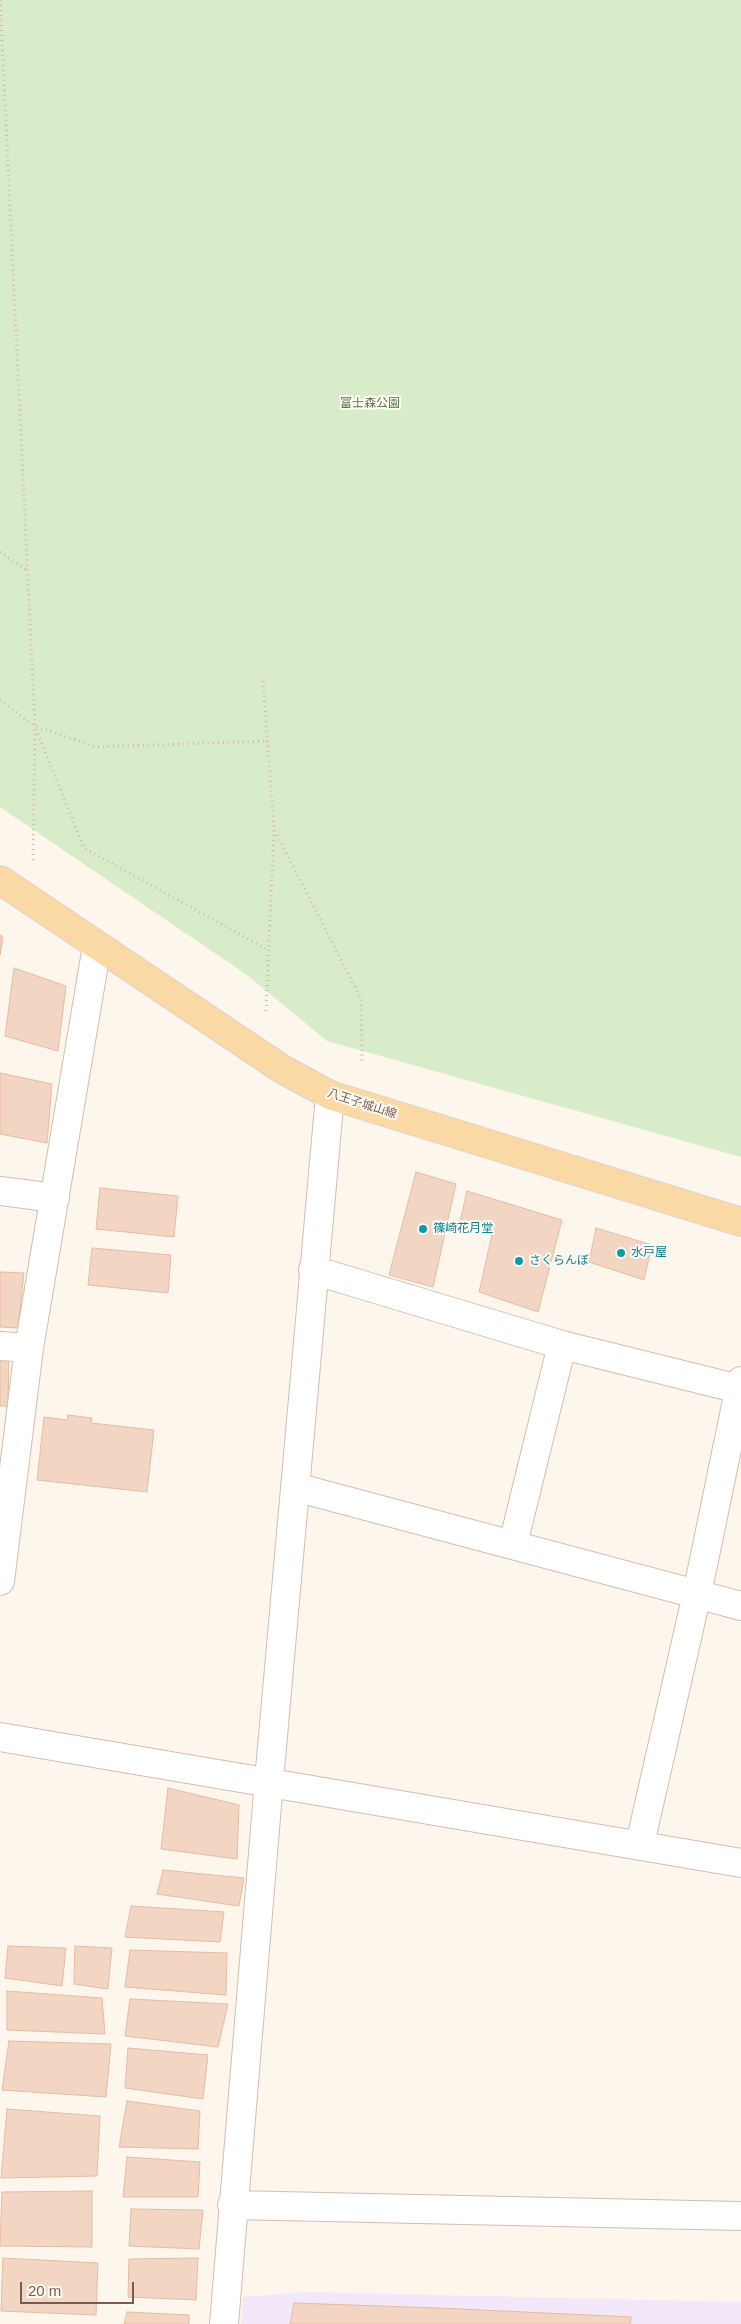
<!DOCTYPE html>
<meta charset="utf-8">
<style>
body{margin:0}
#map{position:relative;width:741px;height:2324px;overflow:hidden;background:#fdf6ec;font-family:Arial,sans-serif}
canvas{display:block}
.scale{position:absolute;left:20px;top:2282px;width:114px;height:22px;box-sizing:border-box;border:2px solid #7a5c4d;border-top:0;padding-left:6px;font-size:15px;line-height:18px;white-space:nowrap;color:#7a5c4d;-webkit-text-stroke:4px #fffaf3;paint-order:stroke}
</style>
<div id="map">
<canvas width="741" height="2324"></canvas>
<div class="scale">20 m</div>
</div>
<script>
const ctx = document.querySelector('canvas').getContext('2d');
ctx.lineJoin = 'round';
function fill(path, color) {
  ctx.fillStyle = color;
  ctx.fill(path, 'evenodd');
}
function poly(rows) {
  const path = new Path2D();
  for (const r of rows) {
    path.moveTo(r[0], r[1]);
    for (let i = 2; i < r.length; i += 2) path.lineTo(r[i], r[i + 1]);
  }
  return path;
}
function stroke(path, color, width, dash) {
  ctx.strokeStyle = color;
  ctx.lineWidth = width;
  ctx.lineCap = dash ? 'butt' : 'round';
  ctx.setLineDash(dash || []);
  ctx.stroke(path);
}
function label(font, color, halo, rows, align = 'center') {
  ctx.font = font + ' Arial,"Noto Sans JP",sans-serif';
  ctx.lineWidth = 4;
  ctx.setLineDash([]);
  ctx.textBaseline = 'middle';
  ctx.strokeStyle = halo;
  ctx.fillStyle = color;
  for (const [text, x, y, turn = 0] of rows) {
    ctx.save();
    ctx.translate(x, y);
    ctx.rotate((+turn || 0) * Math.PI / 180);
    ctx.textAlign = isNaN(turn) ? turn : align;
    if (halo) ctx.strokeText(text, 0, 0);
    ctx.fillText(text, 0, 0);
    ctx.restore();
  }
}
fill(poly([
 [307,2292,741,2302,741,2324,241,2324,243,2297]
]), '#f3e8fa');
fill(poly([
 [0,0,741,0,741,1157,327,1041,247,975,0,807]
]), '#d8ecc9');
const building = poly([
 [0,935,3,937,0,955,0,935],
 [14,968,66,986,58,1051,5,1036,14,968],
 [0,1073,52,1084,47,1143,0,1134,0,1073],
 [416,1172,456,1184,433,1287,389,1275,416,1172],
 [100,1188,178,1196,174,1237,96,1229,100,1188],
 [467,1191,562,1220,538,1312,479,1292,493,1230,460,1222,467,1191],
 [596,1228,652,1245,644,1280,589,1262,596,1228],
 [92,1248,171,1255,168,1293,88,1285,92,1248],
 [0,1272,24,1273,18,1328,0,1327,0,1272],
 [0,1350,9,1350,8,1406,0,1406,0,1350],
 [68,1415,92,1418,91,1423,154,1430,147,1492,37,1480,44,1417,67,1420,68,1415],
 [168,1788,239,1805,237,1859,161,1849,168,1788],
 [163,1870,244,1878,239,1906,157,1894,163,1870],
 [131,1906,224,1912,220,1942,125,1937,131,1906],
 [8,1946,66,1948,62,1986,5,1978,8,1946],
 [75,1946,112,1948,108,1989,74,1984,75,1946],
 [130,1950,227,1953,226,1995,125,1987,130,1950],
 [7,1991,102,1998,105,2034,7,2030,7,1991],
 [130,1999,228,2004,218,2047,125,2036,130,1999],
 [9,2041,111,2044,106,2097,2,2090,9,2041],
 [128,2048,208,2055,203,2099,125,2088,128,2048],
 [127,2101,200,2111,198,2149,119,2147,127,2101],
 [7,2109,100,2116,97,2176,1,2178,7,2109],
 [127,2157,200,2162,198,2197,123,2197,127,2157],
 [92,2191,92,2247,0,2246,2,2192,92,2191],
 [131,2209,203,2210,199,2249,129,2246,131,2209],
 [3,2258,98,2263,96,2315,1,2311,3,2258],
 [198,2258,196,2300,128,2297,129,2259,198,2258],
 [294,2303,438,2308,631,2317,630,2324,290,2324,294,2303],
 [127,2312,189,2315,189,2324,124,2324,127,2312]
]);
fill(building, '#f3d5c3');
stroke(building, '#e6bba3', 1);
const minor = poly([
 [0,1191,55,1198],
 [313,1270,562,1345],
 [0,1346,29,1348],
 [295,1487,741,1606],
 [513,1544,562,1345,739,1389],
 [0,1581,29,1348,97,946],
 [0,1737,741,1863],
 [640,1844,697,1594,741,1381],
 [232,2205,741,2216],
 [224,2324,269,1781,330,1095]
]);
const major = poly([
 [0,880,282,1069,330,1095,741,1222]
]);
stroke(minor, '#d1beb0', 30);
stroke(major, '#dad1cd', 30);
stroke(poly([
 [0,0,35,726,33,861],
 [0,552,28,571],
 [263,681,274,829,361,999,362,1062],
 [0,700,35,726,96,747,268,741],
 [36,729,84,848,268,950],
 [266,1011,274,829]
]), '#d9b8a5', 3, [1, 4]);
stroke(minor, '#fff', 28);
stroke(major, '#fbd9a5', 28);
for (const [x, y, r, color] of [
 [423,1229,5,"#0f9aa8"],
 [621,1253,5,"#0f9aa8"],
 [519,1261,5,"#0f9aa8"]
]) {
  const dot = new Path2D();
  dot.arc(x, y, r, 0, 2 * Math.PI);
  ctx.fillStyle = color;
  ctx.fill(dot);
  stroke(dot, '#fffaf3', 2);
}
label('12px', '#537a41', '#fffaf3', [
 ["富士森公園",370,404]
]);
label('12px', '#7a5c4d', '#fffaf3', [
 ["八王子城山線",362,1104,18]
]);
label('12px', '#0d838f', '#fffaf3', [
 ["篠崎花月堂",433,1229],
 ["水戸屋",631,1253],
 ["さくらんぼ",529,1261]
], 'left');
</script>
